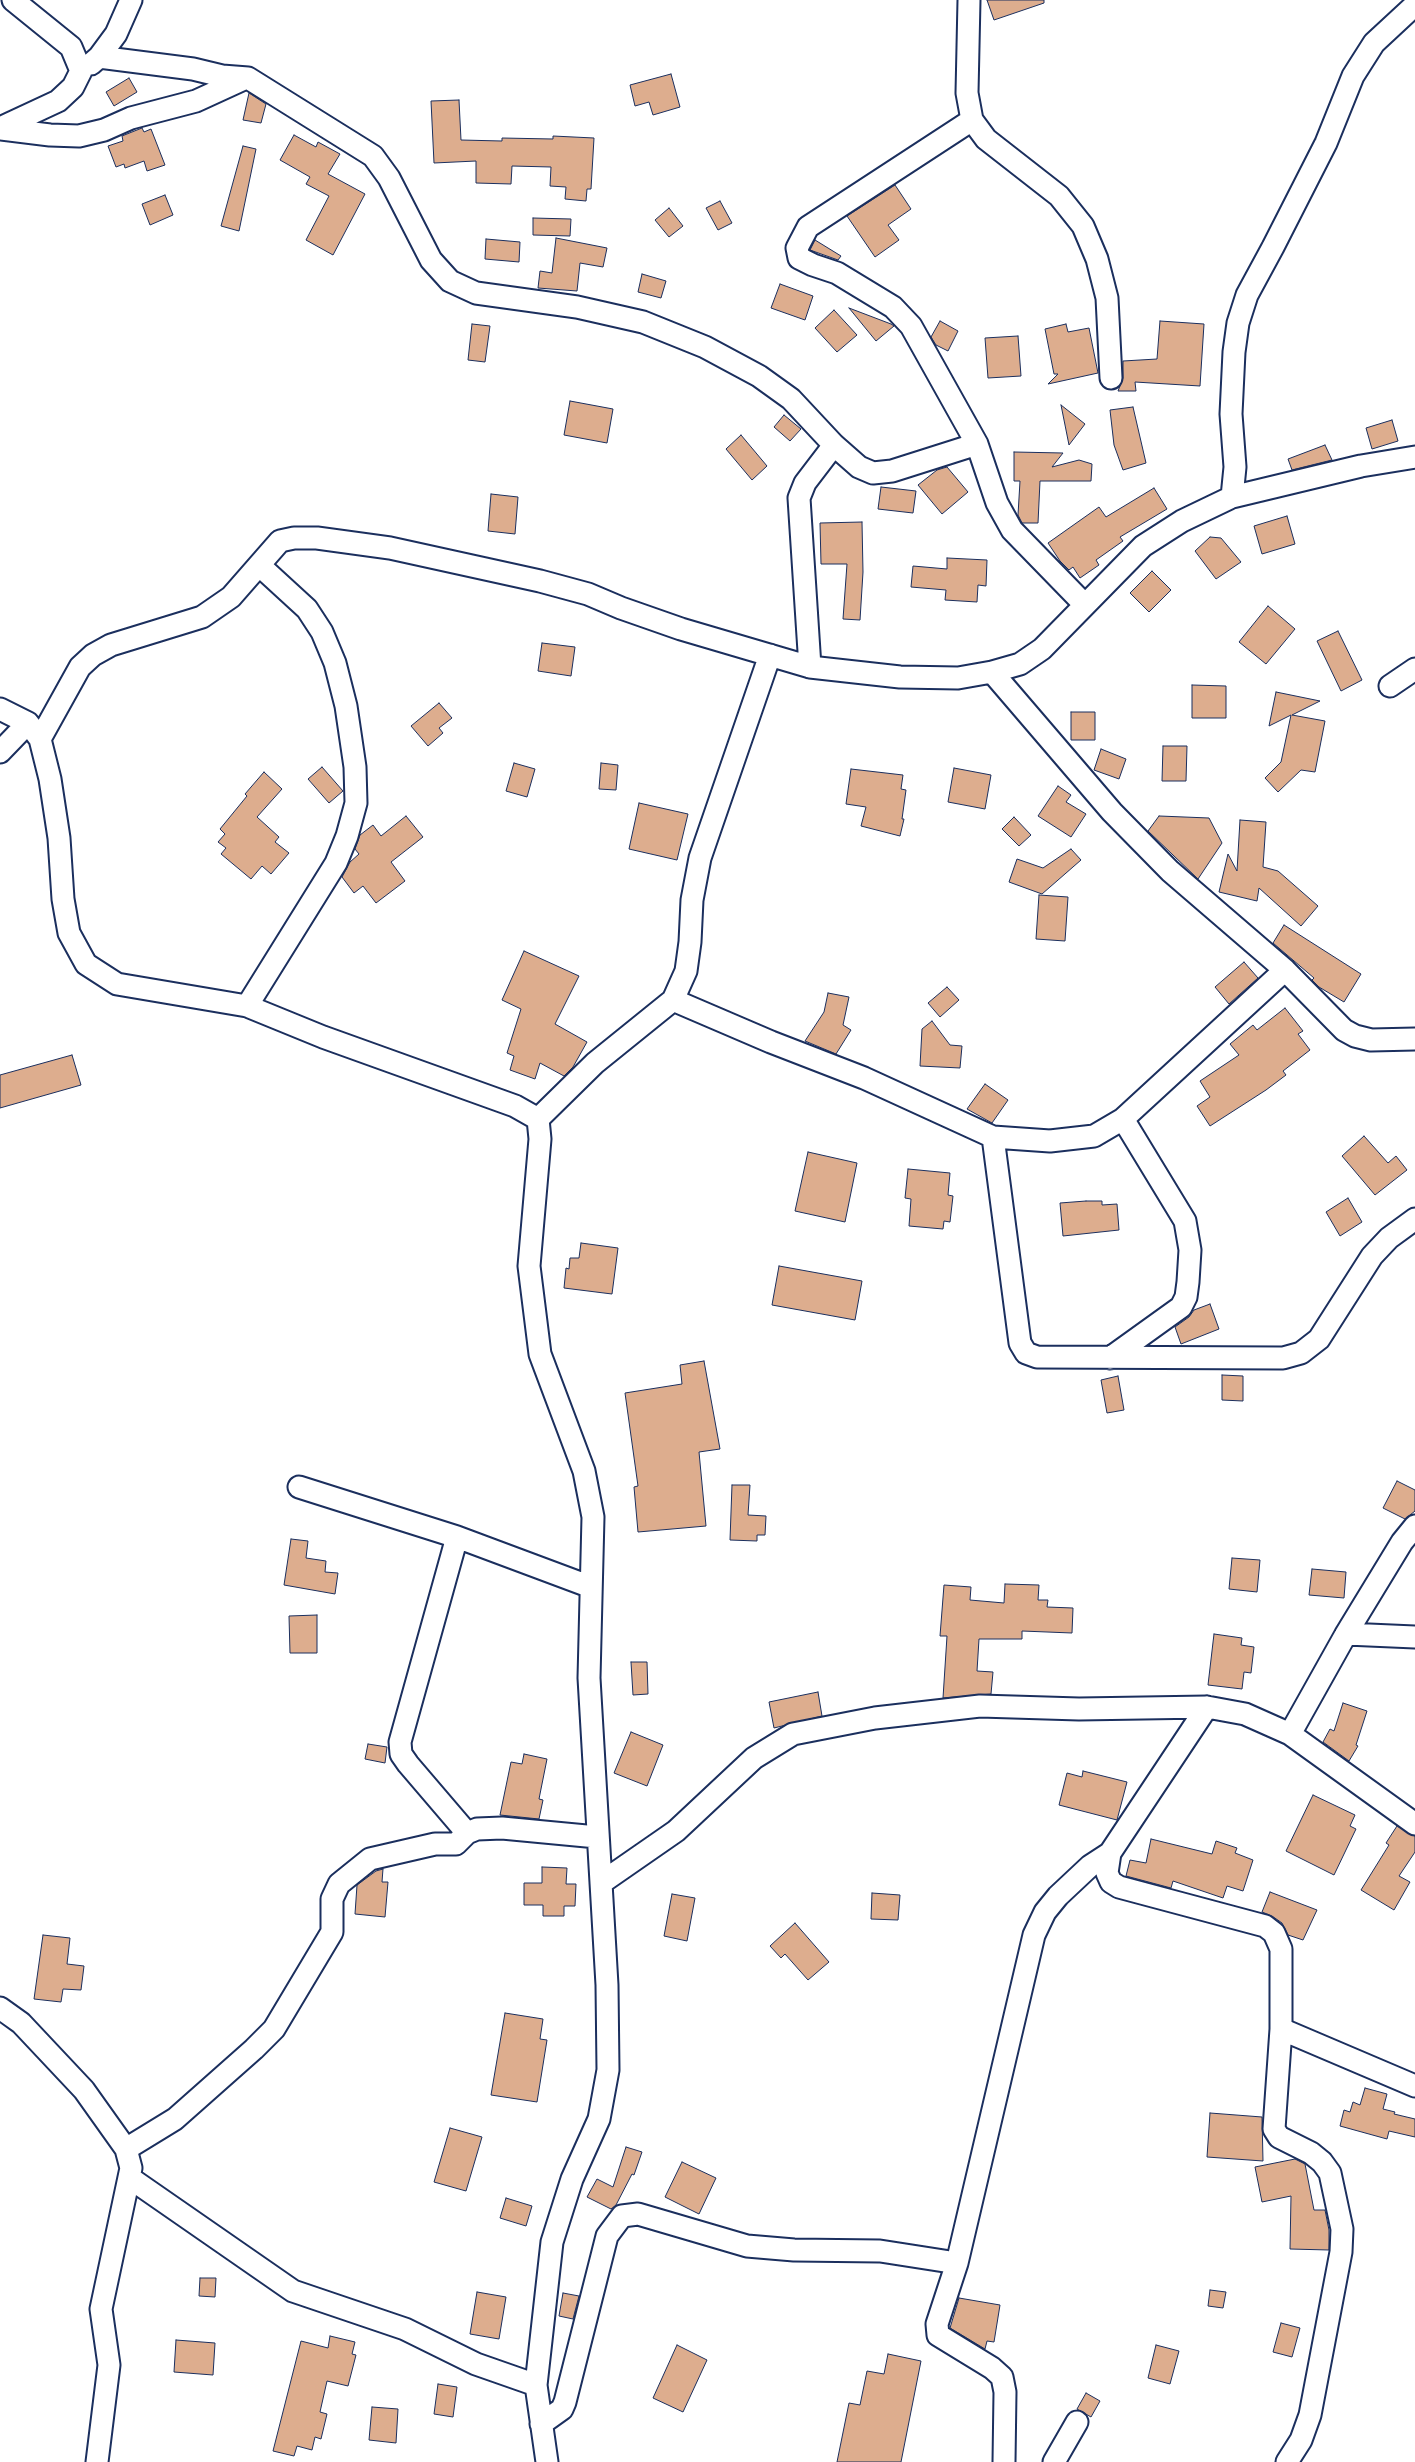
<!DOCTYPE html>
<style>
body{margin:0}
canvas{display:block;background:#fff}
</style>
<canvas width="1415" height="2462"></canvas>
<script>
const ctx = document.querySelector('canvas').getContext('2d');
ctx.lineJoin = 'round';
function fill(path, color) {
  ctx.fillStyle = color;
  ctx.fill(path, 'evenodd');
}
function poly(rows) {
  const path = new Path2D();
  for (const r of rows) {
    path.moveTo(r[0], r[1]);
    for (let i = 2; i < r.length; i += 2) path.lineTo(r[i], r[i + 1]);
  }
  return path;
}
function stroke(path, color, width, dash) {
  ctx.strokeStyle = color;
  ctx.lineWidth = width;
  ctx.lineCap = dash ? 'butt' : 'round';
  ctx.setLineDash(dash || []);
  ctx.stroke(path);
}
const building = poly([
 [987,0,1044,0,1044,3,994,20,987,0],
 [671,74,680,107,653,115,649,102,635,106,630,85,671,74],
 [129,78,137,92,114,106,106,92,129,78],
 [249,93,266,104,261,123,243,120,249,93],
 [459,100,461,140,502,141,502,138,553,139,553,136,594,138,591,189,587,189,586,201,565,199,566,187,550,186,551,167,512,166,511,184,476,183,476,161,434,163,431,101,459,100],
 [142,128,144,132,151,129,165,165,147,171,144,161,125,168,124,164,116,167,108,146,123,141,122,136,142,128],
 [294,135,316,147,318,142,340,154,328,174,365,194,333,255,306,240,329,196,306,184,310,177,280,160,294,135],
 [243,146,256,149,239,231,221,226,243,146],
 [895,185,911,209,888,225,899,240,875,257,847,216,895,185],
 [165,195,173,215,150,225,142,204,165,195],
 [720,201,732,223,718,230,706,208,720,201],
 [669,208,683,226,669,237,655,220,669,208],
 [533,218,571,219,570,236,533,235,533,218],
 [556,238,607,248,603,267,580,263,577,291,538,288,540,271,552,273,556,238],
 [486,239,520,242,519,262,485,259,486,239],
 [815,240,841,256,838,260,810,250,815,240],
 [642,274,666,281,661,298,638,292,642,274],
 [780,284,813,296,805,320,771,308,780,284],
 [849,308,891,324,894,326,876,341,849,308],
 [834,310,857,335,837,352,815,328,834,310],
 [940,321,958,331,948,351,936,345,931,337,940,321],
 [1160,321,1204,324,1200,386,1135,382,1136,391,1118,391,1123,378,1123,361,1157,359,1160,321],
 [472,324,490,326,485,362,468,360,472,324],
 [1066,324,1068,332,1089,328,1098,373,1048,384,1058,374,1054,374,1045,329,1066,324],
 [1018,336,1021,376,988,378,985,338,1018,336],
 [570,401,613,409,607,443,564,435,570,401],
 [1061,405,1085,424,1069,445,1061,405],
 [1133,407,1146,463,1123,470,1114,445,1110,410,1133,407],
 [784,415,801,429,790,441,774,427,784,415],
 [1392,420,1398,441,1372,449,1366,428,1392,420],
 [741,435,767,466,752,480,726,449,741,435],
 [1325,445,1332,460,1292,470,1288,459,1325,445],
 [1014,452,1063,453,1052,467,1079,460,1092,464,1091,481,1040,481,1038,523,1022,523,1018,515,1020,481,1014,481,1014,452],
 [947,467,968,492,942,514,918,485,937,470,947,467],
 [881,487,916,491,913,513,878,509,881,487],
 [1154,488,1167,509,1120,537,1123,541,1096,560,1099,565,1080,578,1073,567,1069,570,1060,561,1048,543,1099,507,1106,517,1154,488],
 [491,494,518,497,515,534,488,531,491,494],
 [1287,516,1295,544,1262,554,1254,526,1287,516],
 [862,522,863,572,860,620,843,619,847,564,821,564,820,523,862,522],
 [1210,537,1221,538,1241,562,1216,579,1195,551,1210,537],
 [947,558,987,560,986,586,978,585,977,602,945,600,946,590,911,587,913,566,947,569,947,558],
 [1152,571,1171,590,1149,612,1130,593,1152,571],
 [1268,606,1295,629,1266,664,1239,642,1268,606],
 [1338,631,1362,680,1341,691,1317,641,1338,631],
 [542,643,575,647,571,676,538,671,542,643],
 [1192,685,1226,686,1226,718,1192,718,1192,685],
 [1276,692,1320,701,1292,715,1325,721,1315,772,1301,770,1278,792,1265,778,1281,762,1291,715,1269,726,1276,692],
 [439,703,452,718,439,728,443,733,428,746,411,726,439,703],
 [1071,712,1095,712,1095,740,1071,740,1071,712],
 [1163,746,1187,746,1186,781,1162,781,1163,746],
 [1101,749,1126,759,1119,779,1094,770,1101,749],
 [514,763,535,769,527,797,506,791,514,763],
 [601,763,618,765,616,790,599,789,601,763],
 [322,767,343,791,329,803,308,779,322,767],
 [954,768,991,775,985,809,948,802,954,768],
 [851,769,903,775,901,789,906,790,902,819,904,819,900,836,861,826,866,807,846,804,851,769],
 [264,772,282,789,257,817,279,837,275,842,289,853,271,874,262,866,251,879,221,854,226,848,218,842,225,834,220,829,247,796,245,794,264,772],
 [1058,786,1071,795,1066,802,1086,814,1071,837,1038,816,1058,786],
 [639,803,688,814,677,860,629,849,639,803],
 [406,816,423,837,391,862,405,881,376,903,363,886,354,893,342,877,350,862,359,854,355,849,360,835,373,825,381,836,406,816],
 [1159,816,1209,818,1222,843,1198,879,1148,831,1159,816],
 [1014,817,1031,835,1019,846,1002,829,1014,817],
 [1240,820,1266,822,1263,867,1278,871,1318,906,1301,926,1259,888,1257,901,1219,892,1228,854,1237,871,1240,820],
 [1071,849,1081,860,1042,894,1009,882,1017,859,1043,868,1071,849],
 [1039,895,1068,897,1065,941,1036,939,1039,895],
 [1284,925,1361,974,1344,1002,1319,987,1312,980,1314,978,1273,943,1284,925],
 [524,951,579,976,555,1024,587,1042,573,1067,564,1076,540,1063,535,1079,510,1070,514,1056,507,1053,521,1009,502,1000,524,951],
 [1244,962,1258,978,1229,1004,1215,987,1244,962],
 [947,987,959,1000,940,1017,928,1003,947,987],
 [828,993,849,997,843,1025,851,1030,836,1054,805,1041,824,1012,828,993],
 [1285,1008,1303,1031,1298,1034,1310,1050,1283,1071,1286,1075,1266,1090,1210,1126,1197,1106,1210,1097,1200,1081,1239,1055,1230,1044,1253,1025,1257,1030,1285,1008],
 [932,1021,950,1045,962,1046,960,1068,920,1066,922,1029,932,1021],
 [72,1055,81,1085,0,1108,0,1075,72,1055],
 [985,1084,1008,1100,992,1123,967,1109,985,1084],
 [1364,1136,1388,1163,1396,1156,1407,1170,1375,1195,1342,1156,1364,1136],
 [808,1152,857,1163,845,1222,795,1211,808,1152],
 [908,1169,950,1173,948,1195,953,1196,950,1222,944,1221,943,1229,909,1226,911,1199,905,1198,908,1169],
 [1348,1198,1362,1222,1340,1236,1326,1212,1348,1198],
 [1086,1201,1102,1201,1102,1205,1117,1204,1119,1230,1063,1236,1060,1203,1086,1201],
 [581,1243,618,1248,612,1294,564,1288,566,1268,569,1269,570,1258,579,1258,581,1243],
 [779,1266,862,1281,855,1320,772,1305,779,1266],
 [1210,1304,1219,1329,1181,1344,1175,1327,1189,1317,1194,1310,1210,1304],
 [704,1361,720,1449,699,1452,706,1526,638,1532,634,1487,638,1486,625,1393,682,1384,680,1365,704,1361],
 [1222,1375,1243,1376,1243,1401,1222,1400,1222,1375],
 [1118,1376,1124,1410,1107,1413,1101,1380,1118,1376],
 [1397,1481,1415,1490,1415,1511,1405,1519,1383,1508,1397,1481],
 [732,1485,750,1485,748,1515,766,1516,765,1535,757,1535,757,1541,730,1540,732,1485],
 [291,1539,308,1541,306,1558,326,1561,325,1572,338,1573,335,1594,284,1585,291,1539],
 [1232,1558,1260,1560,1257,1592,1229,1589,1232,1558],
 [1312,1569,1346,1572,1344,1598,1309,1595,1312,1569],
 [1005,1584,1039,1585,1038,1600,1048,1600,1047,1607,1073,1608,1072,1633,1022,1631,1022,1639,979,1639,977,1671,993,1672,991,1694,943,1698,947,1636,940,1636,944,1585,971,1587,970,1600,1004,1603,1005,1584],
 [317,1615,317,1653,290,1653,289,1616,317,1615],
 [1214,1634,1242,1638,1241,1645,1254,1647,1251,1673,1244,1672,1242,1689,1208,1685,1214,1634],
 [631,1662,647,1662,648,1694,633,1695,631,1662],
 [818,1692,822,1716,774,1728,769,1702,818,1692],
 [1343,1703,1367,1711,1356,1745,1358,1746,1349,1761,1323,1742,1330,1729,1334,1731,1343,1703],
 [631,1732,663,1745,647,1786,614,1773,631,1732],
 [368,1744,387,1747,385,1763,365,1759,368,1744],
 [524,1754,547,1759,539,1799,543,1800,539,1819,500,1815,511,1762,522,1764,524,1754],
 [1083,1771,1127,1782,1117,1820,1059,1805,1067,1773,1082,1777,1083,1771],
 [1313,1795,1355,1815,1350,1826,1356,1829,1334,1875,1286,1851,1313,1795],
 [1397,1826,1415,1836,1415,1852,1399,1876,1410,1882,1394,1910,1361,1890,1389,1845,1386,1843,1397,1826],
 [1151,1839,1212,1854,1216,1841,1237,1848,1235,1853,1253,1860,1243,1891,1227,1886,1223,1898,1173,1881,1171,1888,1126,1876,1130,1860,1146,1863,1151,1839],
 [542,1867,567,1868,566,1884,576,1884,575,1906,564,1906,564,1916,543,1916,543,1905,524,1905,524,1883,542,1883,542,1867],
 [383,1869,382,1882,388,1882,385,1917,355,1914,357,1885,376,1871,383,1869],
 [1270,1892,1317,1910,1303,1940,1288,1935,1282,1923,1272,1916,1262,1912,1270,1892],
 [872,1893,900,1895,898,1920,871,1919,872,1893],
 [672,1894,695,1898,687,1941,664,1936,672,1894],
 [795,1923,829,1962,808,1980,785,1954,781,1958,770,1946,795,1923],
 [43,1935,70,1938,67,1964,84,1966,81,1990,63,1989,61,2002,34,1999,43,1935],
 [505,2013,543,2019,540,2039,547,2040,537,2102,491,2095,505,2013],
 [1365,2088,1387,2094,1383,2109,1395,2112,1394,2114,1415,2119,1415,2137,1389,2131,1387,2139,1340,2126,1344,2110,1350,2112,1353,2102,1360,2105,1365,2088],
 [1210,2113,1262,2117,1263,2161,1207,2157,1210,2113],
 [450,2128,482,2137,466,2191,434,2182,450,2128],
 [626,2147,642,2152,634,2175,632,2174,616,2205,611,2209,587,2197,597,2179,613,2187,626,2147],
 [1295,2159,1305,2164,1314,2210,1325,2210,1329,2230,1329,2250,1290,2249,1291,2196,1262,2202,1255,2167,1295,2159],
 [682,2162,716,2178,699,2214,665,2197,682,2162],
 [506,2198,532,2206,526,2226,500,2218,506,2198],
 [200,2278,216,2278,215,2297,199,2296,200,2278],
 [1210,2290,1226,2292,1223,2308,1208,2306,1210,2290],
 [477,2292,506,2297,499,2339,470,2334,477,2292],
 [563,2293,579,2296,573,2319,559,2316,563,2293],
 [959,2298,1000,2305,994,2342,987,2341,985,2349,950,2328,959,2298],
 [1281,2323,1300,2328,1292,2357,1273,2352,1281,2323],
 [330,2336,355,2342,352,2354,356,2355,348,2386,327,2381,320,2412,327,2414,321,2439,315,2437,312,2450,297,2446,294,2456,273,2451,301,2341,328,2348,330,2336],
 [176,2340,215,2343,213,2375,174,2372,176,2340],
 [677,2345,707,2360,683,2412,653,2398,677,2345],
 [1156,2345,1179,2351,1170,2384,1148,2378,1156,2345],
 [888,2354,921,2361,901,2462,837,2462,849,2403,860,2405,867,2371,884,2374,888,2354],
 [438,2384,457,2387,453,2417,434,2414,438,2384],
 [1086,2393,1100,2401,1091,2417,1077,2409,1086,2393],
 [372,2407,398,2409,396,2443,369,2440,372,2407]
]);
fill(building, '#ddad8e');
stroke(building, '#1b2f5e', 1);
const minor = poly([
 [969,0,967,93,972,120,986,139,1059,196,1083,226,1097,259,1107,298,1111,378],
 [99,57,193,69,222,76,248,78,373,156,389,178,431,260,450,281,476,293,577,307,643,322,705,347,759,376,791,399,834,445,859,467,873,473,892,471,977,444],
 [91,64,99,57,116,34,131,0],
 [972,120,808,227,797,248,799,258,813,265,837,273,893,307,911,326,977,444,997,503,1012,530,1085,605],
 [0,128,58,101,73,87,81,71,71,47,13,0],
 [0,129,50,135,79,136,104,130,131,118,196,101,244,79],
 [1232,497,1235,467,1231,414,1234,352,1238,323,1247,295,1273,247,1326,143,1353,76,1374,43,1415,5],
 [810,667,799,498,805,483,834,445],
 [992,672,1112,812,1170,871,1285,970,1344,1030,1355,1036,1371,1040,1415,1039],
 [1390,686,1415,669],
 [0,709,28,723,40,739,50,779,59,838,63,899,69,933,86,964,117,984,247,1006,323,1037,515,1106,538,1119,540,1139,529,1266,540,1354,584,1471,593,1517,589,1678,607,1985,608,2070,599,2119,572,2179,552,2242,536,2385,547,2462],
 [40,739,80,667,93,655,111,645,202,617,231,597,280,541,294,538,317,538,390,548,540,581,588,594,621,608,681,629,810,667,900,677,958,678,992,672,1020,664,1042,649,1143,546,1182,521,1232,497,1361,466,1415,457],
 [0,752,28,723],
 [673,1000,771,1042,864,1078,993,1137,1050,1141,1094,1136,1123,1119,1285,970],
 [247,1006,336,863,347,836,356,803,355,767,346,706,335,663,322,632,307,609,259,565],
 [538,1119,595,1063,673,1000,686,971,690,942,692,900,700,858,770,655],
 [993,1137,1020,1343,1026,1353,1037,1357,1283,1358,1301,1353,1319,1339,1372,1256,1389,1238,1415,1219],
 [1110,1358,1181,1307,1186,1297,1188,1282,1190,1250,1185,1221,1123,1119],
 [299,1487,457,1537,591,1587],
 [457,1537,400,1742,401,1754,408,1764,467,1833],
 [1346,1634,1415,1637],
 [1207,1707,1110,1853,1107,1873,1111,1882,1119,1887,1265,1926,1274,1933,1281,1949,1281,2029,1274,2129,1279,2137,1311,2153,1322,2162,1330,2173,1342,2229,1341,2252,1310,2415,1301,2440,1287,2462],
 [1290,1734,1346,1634,1402,1542,1415,1526],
 [601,1883,676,1831,754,1758,793,1734,875,1718,980,1706,1079,1709,1207,1707,1245,1714,1290,1734,1415,1824],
 [0,2008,21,2023,84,2090,126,2149,131,2168,101,2309,109,2365,97,2462],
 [1281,2029,1415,2086],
 [126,2149,175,2119,254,2049,274,2029,332,1932,332,1899,339,1884,370,1859,435,1844,456,1844,467,1833,477,1829,502,1828,597,1837],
 [130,2178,293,2291,405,2329,476,2364,536,2385],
 [541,2424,562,2409,565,2402,607,2236,622,2216,638,2214,747,2246,794,2250,880,2251,957,2263],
 [1004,2462,1005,2392,1002,2377,992,2368,938,2335,937,2324,957,2263,1034,1935,1045,1912,1058,1896,1090,1866,1110,1853],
 [1054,2462,1077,2422]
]);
stroke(minor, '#1b2f5e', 25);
stroke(minor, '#fff', 21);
</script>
